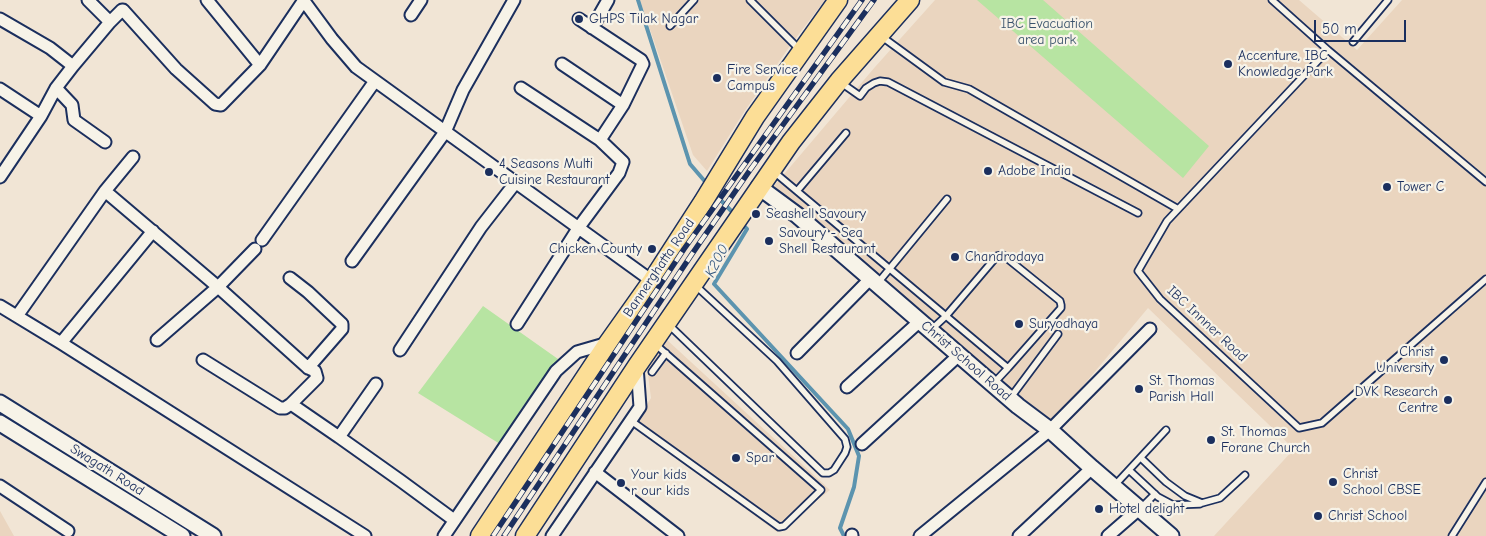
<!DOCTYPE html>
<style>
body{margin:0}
#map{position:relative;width:1486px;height:536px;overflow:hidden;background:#f1e5d5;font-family:"Comic Neue",sans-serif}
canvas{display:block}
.scale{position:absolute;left:1314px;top:20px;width:92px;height:22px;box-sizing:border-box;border:2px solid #1b2f5e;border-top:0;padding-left:6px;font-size:15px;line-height:18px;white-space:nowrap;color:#1b2f5e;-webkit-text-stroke:4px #f7f3e8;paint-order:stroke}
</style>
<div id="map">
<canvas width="1486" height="536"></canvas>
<div class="scale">50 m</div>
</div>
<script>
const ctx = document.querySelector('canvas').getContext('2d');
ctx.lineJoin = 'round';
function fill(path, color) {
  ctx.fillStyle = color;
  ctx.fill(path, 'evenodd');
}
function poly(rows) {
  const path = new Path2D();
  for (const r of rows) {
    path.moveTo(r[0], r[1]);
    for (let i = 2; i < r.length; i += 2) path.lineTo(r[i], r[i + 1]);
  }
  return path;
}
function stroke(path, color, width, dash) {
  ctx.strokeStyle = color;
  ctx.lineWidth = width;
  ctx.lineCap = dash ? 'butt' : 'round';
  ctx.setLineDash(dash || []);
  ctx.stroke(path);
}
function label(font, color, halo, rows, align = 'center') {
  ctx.font = font + ' "Comic Neue",sans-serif';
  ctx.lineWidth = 4.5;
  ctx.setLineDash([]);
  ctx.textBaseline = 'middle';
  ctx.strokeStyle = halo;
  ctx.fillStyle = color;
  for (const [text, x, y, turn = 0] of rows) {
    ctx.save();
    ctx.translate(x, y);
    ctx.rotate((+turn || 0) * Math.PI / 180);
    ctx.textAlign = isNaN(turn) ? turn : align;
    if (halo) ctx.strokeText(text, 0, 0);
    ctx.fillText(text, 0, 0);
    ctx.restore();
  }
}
fill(poly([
 [640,0,825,0,792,43,744,112,707,171,693,155],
 [935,0,1299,0,1357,50,1402,0,1486,0,1486,536,1214,536,1294,449,1148,308,1052,423,774,186,875,67],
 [666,339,830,490,777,532,633,427,651,398,647,367],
 [0,511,14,536,0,536]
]), '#ead5bf');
fill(poly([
 [977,0,1043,0,1209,146,1183,178],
 [483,306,558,359,521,409,500,444,418,393]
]), '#b7e4a2');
stroke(poly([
 [638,0,690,164,708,185],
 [714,193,735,215],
 [741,223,747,229,714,284,848,429,859,456,854,487,840,528,844,536]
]), '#5c94af', 4);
const lane = poly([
 [750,0,800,50],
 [1272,0,1328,50,1486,182],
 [670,26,694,0],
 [881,36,944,82,969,89,1178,209],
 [1353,42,1388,0],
 [1328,50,1167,221,1138,271,1160,299,1299,428,1322,423,1486,279],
 [840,82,860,96,866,88,874,83,880,81,888,82,1138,213],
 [773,171,1008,368,993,384],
 [797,191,846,133],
 [877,284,947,199],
 [669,325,823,473,829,473,834,470,845,453,847,447,845,439,777,361,695,285],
 [932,329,946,316,997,256,1003,255,1060,301,1061,305,1061,308,1008,368],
 [652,372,666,353],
 [1011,397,1058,334],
 [630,420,779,527,784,526,821,490,655,344],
 [1141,458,1166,482,1185,496,1202,503,1220,498,1245,475],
 [1129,470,1158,497,1173,505,1200,504],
 [1115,485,1166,430],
 [1141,508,1155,494],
 [1452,536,1486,482]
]);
const street = poly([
 [207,0,260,65],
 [304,1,332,39,356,67,652,281],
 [411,15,421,0],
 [0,19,50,48,73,66,56,88,41,116,0,177],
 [579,19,641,60,643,64,623,105,600,140],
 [110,22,122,10,123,10,176,69,215,104,221,105,260,65,304,0],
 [592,28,608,0],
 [562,64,623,105],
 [73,66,110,22,88,0],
 [56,88,72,105,74,120,105,142],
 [0,89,41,116],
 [133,157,105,191,218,287,308,368,315,371,317,378,291,404,339,437],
 [262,240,375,81],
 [352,261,445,132,463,90,514,0],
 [290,278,308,292,342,324,342,329,308,368],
 [0,306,61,343,365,536],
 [17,316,105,191],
 [517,324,579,227,619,173,623,162,600,140,521,88],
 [157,340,218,287,255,249],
 [61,343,153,231],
 [400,350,481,227,516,182],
 [797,353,870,279],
 [203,360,280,408,285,408,291,404],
 [376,384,339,437,401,481,454,520],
 [847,387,920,321],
 [862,444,959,355],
 [595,472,678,536],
 [0,486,68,531],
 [852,535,852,536],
 [444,536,556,371,577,352,608,343],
 [552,536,640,407,637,366],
 [920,536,1050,430,1150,329],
 [1019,536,1092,468],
 [1108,536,1139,509]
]);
const secondary = poly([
 [759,187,797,215,1018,406,1050,430,1092,468,1171,536],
 [0,403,213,536],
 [0,423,182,536]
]);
const primary = poly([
 [480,536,608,343,652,281,703,202,755,117,838,0],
 [525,536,637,366,791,142,839,81,910,0]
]);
stroke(lane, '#1b2f5e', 9);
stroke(street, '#1b2f5e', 15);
stroke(secondary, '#1b2f5e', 19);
stroke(primary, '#1b2f5e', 21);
stroke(lane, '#f7f3e8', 5.5);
stroke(street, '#f7f3e8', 11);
stroke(secondary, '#f7f3e8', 15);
stroke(primary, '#fcde96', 18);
const rail = poly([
 [493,536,684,249,862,0],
 [504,536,692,254,750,170,874,0]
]);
stroke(rail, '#1b2f5e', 5.5);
stroke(rail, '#f7f3e8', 4, [11]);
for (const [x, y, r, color] of [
 [579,19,5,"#1b2f5e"],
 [1228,64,5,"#1b2f5e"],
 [717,78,5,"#1b2f5e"],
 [988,171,5,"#1b2f5e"],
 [489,172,5,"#1b2f5e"],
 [1387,187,5,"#1b2f5e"],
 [756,214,5,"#1b2f5e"],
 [769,241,5,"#1b2f5e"],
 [652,249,5,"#1b2f5e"],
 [955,257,5,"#1b2f5e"],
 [1019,324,5,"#1b2f5e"],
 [1444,360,5,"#1b2f5e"],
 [1139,389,5,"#1b2f5e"],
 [1448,400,5,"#1b2f5e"],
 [1211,440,5,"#1b2f5e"],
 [736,458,5,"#1b2f5e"],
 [1333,482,5,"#1b2f5e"],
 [621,483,5,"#1b2f5e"],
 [1099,509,5,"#1b2f5e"],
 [1318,516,5,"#1b2f5e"]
]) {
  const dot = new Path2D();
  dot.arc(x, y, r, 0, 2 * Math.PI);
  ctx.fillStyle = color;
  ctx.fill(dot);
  stroke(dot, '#f7f3e8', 2);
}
label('14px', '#1b2f5e', '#f7f3e8', [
 ["GHPS Tilak Nagar",589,19],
 ["Accenture, IBC",1238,56],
 ["Knowledge Park",1238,72],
 ["Fire Service",727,70],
 ["Campus",727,86],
 ["4 Seasons Multi",499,164],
 ["Cuisine Restaurant",499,180],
 ["Adobe India",998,171],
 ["Tower C",1397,187],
 ["Seashell Savoury",766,214],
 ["Savoury - Sea",779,233],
 ["Shell Restaurant",779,249],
 ["Chicken County",642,249,"right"],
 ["Chandrodaya",965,257],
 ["Suryodhaya",1029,324],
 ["Christ",1434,352,"right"],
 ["University",1434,368,"right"],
 ["St. Thomas",1149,381],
 ["Parish Hall",1149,397],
 ["DVK Research",1438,392,"right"],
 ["Centre",1438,408,"right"],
 ["St. Thomas",1221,432],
 ["Forane Church",1221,448],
 ["Spar",746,458],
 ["Christ",1343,474],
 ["School CBSE",1343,490],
 ["Your kids",631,475],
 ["r our kids",631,491],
 ["Hotel delight",1109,509],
 ["Christ School",1328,516]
], 'left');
label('14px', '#3a536c', '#f7f3e8', [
 ["IBC Evacuation",1047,24],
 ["area park",1047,40]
]);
label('14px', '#1b2f5e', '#f7f3e8', [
 ["Bannerghatta Road",659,268,-56],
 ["IBC Innner Road",1207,324,43],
 ["Christ School Road",966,361,41],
 ["Swagath Road",107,470,32]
]);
label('italic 15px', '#365980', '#f7f3e8', [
 ["K200",717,261,-63]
]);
</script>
